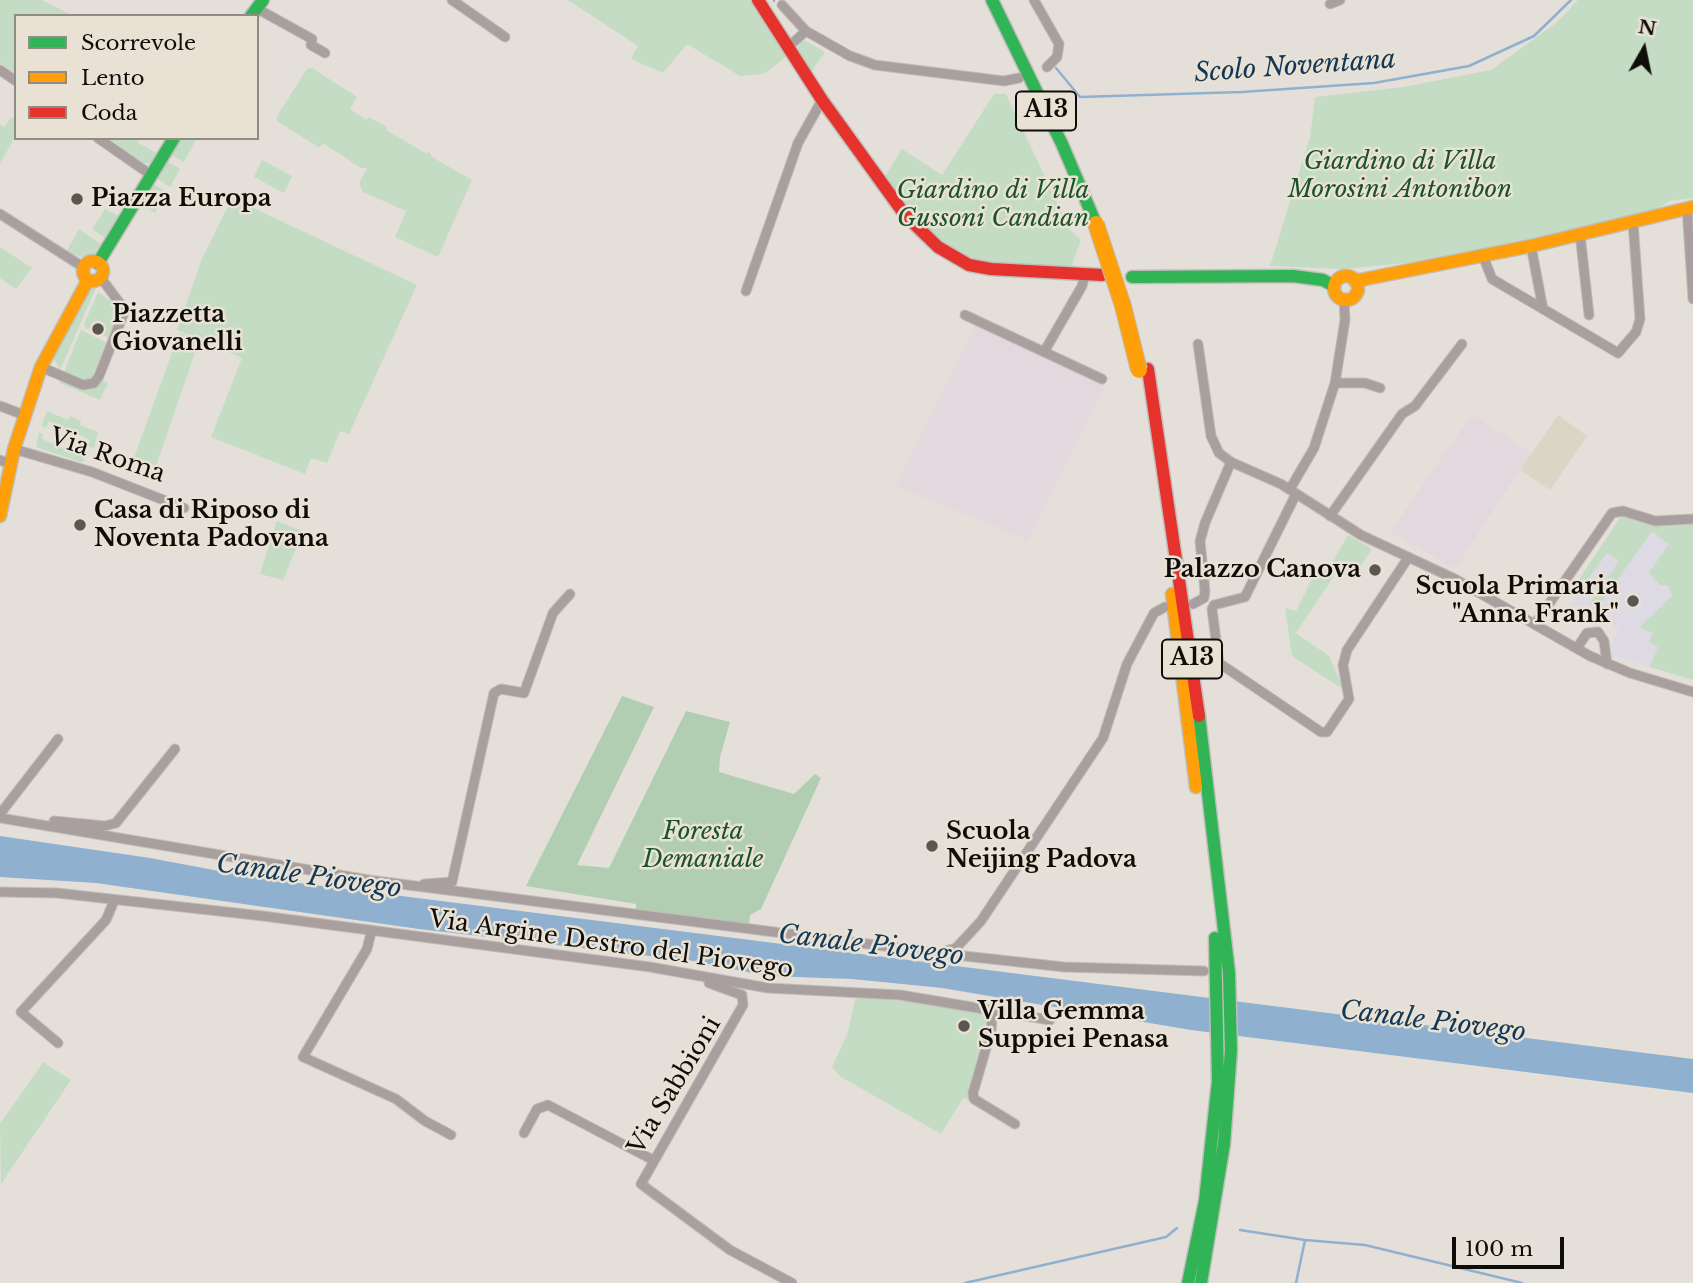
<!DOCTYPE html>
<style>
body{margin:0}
#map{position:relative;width:1693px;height:1283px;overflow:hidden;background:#e4e0d9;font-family:"Libre Baskerville",serif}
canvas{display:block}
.legend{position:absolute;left:14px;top:14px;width:245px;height:126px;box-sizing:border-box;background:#e8e1d4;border:2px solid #918c83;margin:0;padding:9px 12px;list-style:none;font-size:21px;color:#0f0d09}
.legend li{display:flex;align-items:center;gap:14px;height:35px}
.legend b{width:35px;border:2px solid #918c83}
.north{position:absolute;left:1609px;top:14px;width:70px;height:70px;-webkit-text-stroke:5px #e8e1d4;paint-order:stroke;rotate:9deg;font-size:19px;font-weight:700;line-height:28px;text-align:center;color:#0f0d09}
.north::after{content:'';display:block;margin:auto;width:24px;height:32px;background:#0f0d09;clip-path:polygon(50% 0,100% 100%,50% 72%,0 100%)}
.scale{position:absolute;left:1452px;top:1237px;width:112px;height:32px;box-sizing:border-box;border:4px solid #0f0d09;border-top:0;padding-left:9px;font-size:21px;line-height:24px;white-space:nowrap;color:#0f0d09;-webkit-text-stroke:5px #e8e1d4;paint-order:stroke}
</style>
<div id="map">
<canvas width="1693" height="1283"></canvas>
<ul class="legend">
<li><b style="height:9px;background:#30b455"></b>Scorrevole</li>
<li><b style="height:9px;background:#ff9f0a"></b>Lento</li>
<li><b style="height:9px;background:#e5322d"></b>Coda</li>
</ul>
<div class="north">N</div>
<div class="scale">100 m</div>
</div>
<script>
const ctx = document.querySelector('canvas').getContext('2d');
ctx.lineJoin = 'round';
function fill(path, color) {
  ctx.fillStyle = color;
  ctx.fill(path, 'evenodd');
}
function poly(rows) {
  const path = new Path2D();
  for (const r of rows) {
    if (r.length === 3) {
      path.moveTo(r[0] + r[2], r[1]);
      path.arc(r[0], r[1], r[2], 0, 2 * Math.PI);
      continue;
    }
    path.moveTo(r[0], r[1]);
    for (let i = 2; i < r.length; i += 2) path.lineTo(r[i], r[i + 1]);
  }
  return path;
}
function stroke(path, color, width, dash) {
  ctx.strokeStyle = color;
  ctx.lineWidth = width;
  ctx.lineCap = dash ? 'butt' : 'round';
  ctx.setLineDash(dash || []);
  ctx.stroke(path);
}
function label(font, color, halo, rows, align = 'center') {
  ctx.font = font + ' "Libre Baskerville",serif';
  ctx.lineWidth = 5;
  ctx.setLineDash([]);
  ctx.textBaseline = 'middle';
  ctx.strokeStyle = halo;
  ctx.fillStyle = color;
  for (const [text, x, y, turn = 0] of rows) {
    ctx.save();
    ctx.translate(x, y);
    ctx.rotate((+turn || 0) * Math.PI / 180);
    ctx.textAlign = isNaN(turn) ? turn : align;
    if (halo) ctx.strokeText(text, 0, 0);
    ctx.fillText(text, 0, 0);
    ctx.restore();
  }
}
fill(poly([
 [1558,415,1587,436,1550,490,1520,470]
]), '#dbd5c6');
fill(poly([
 [976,324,1106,384,1028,540,895,485],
 [1472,414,1531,453,1455,569,1390,532]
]), '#e3d8de');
fill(poly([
 [1619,520,1652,525,1693,523,1693,680,1612,655,1611,646,1619,629,1603,620,1597,629,1587,623,1591,616,1570,605,1575,597,1569,594]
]), '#dddae3');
fill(poly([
 [0,0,42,0,73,16,16,16,16,74,0,63],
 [568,0,750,0,787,56,764,74,740,76,687,44,663,73,631,59,638,46],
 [1578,0,1693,0,1693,198,1670,201,1652,212,1428,261,1344,269,1270,266,1310,137,1315,97,1403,87,1491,70,1556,23],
 [804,40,825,52,811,72,798,50,799,43],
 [312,68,357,97,350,109,366,120,369,117,387,127,386,130,427,154,429,151,432,157,472,180,438,257,395,237,406,211,363,192,359,183,367,168,361,168,324,144,318,147,277,121,277,116,307,69],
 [994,94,1006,94,1070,230,1081,240,1071,267,977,262,940,244,906,209,885,176,902,149,942,175],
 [11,117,16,120,17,138,14,138,0,164,0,125,5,127],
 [109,138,139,138,137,142,158,154,151,163,142,163],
 [179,138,197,138,184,162,169,154],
 [165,160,180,169,170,187,155,177],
 [262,160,292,176,284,193,254,177],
 [152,183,167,192,155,213,138,203],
 [232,198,417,285,349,434,340,431,327,463,311,458,305,474,211,437,242,358,177,330,201,261],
 [105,209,119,216,105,238,92,229],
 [79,229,101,244,94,254,81,257,66,252],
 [0,247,32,268,16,289,0,278],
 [90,288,96,288,60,370,54,359,55,353],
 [98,292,109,300,111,298,120,310,109,338,85,328,84,324],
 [81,330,107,343,91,380,87,381,64,372],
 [179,333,199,341,156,466,134,458],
 [61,378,83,388,101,379,108,383,100,400,59,383],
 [47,411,68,420,70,416,81,421,80,425,98,432,94,448,88,446,90,440,49,421,46,428,41,426],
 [39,432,43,434,42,439,76,454,78,449,81,450,84,461,80,462,36,447],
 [1622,515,1652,525,1693,523,1693,680,1650,667,1658,647,1649,642,1653,633,1640,627,1672,596,1668,585,1660,585,1649,573,1669,544,1652,531,1599,606,1591,602,1619,561,1607,553,1575,597,1569,594],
 [277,521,303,531,283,580,260,574],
 [1348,535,1372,549,1353,578,1338,570,1296,633,1329,656,1344,690,1292,656,1285,608,1296,611,1318,567,1327,571],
 [856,995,985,1012,989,1018,983,1049,971,1083,969,1101,964,1097,941,1134,841,1077,832,1067,848,1032],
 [43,1062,71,1080,1,1184,0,1124]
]), '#c4dcc3');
fill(poly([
 [622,696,654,707,577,865,609,868,686,711,730,722,720,757,719,772,794,794,815,774,821,778,761,909,750,915,749,925,636,914,636,904,526,886]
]), '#b2ceb2');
fill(poly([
 [0,836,150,858,251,877,1693,1059,1693,1093,1191,1030,942,988,852,979,767,976,693,961,419,929,96,883,0,877]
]), '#90b0cf');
stroke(poly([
 [774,0,774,1],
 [1056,68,1080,97,1242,92,1374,83,1469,66,1534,36,1571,0],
 [1240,1230,1305,1240],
 [965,1283,1166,1237,1177,1228],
 [1296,1283,1305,1240,1365,1245,1522,1283]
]), '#90b0cf', 2.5);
const street = poly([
 [452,0,505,37],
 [1034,0,1059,44,1057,57,1047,67],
 [1330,4,1340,0],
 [782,5,806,31,850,56,875,65,1004,81,1019,78],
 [256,8,312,39,311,45,325,53],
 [787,48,806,31],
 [0,70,16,81],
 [98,138,151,175],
 [1687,208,1693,299],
 [0,214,83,267],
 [1580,234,1589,315],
 [1531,246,1543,309],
 [1483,256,1492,279,1618,353,1636,332,1640,319,1633,222],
 [746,291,798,143,822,100],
 [965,315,1102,379],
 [1198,344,1211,436,1219,453,1231,462,1281,484,1361,535,1455,579,1590,656,1630,673,1693,692],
 [1044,352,1082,286,1085,275],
 [41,367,83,385,94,383,99,376,125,310,101,278],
 [1335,383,1365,383,1380,388],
 [0,406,24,415],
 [14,449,92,472,184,508],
 [0,460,10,464],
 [1290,489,1314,448,1335,383,1345,320,1344,300],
 [1296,494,1245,597,1214,605,1212,609,1219,663,1321,732,1327,732,1349,699,1343,665,1347,650,1408,558],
 [1330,516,1402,414,1415,406,1462,344],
 [1193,604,1204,598,1205,591,1200,541,1205,523,1231,462],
 [1535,624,1612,513,1623,511,1655,521,1693,519],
 [1577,648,1587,633,1598,632,1604,641,1607,664],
 [0,814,58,739],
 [0,818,369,880,946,954,1064,967,1204,971],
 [54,821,105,826,116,823,175,749],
 [424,884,452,882,494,693,501,689,524,693,553,613,570,594],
 [0,892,57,893,263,916,650,967,768,988,900,995,1050,1020],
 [371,933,367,949,303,1057,396,1099,425,1121,451,1135],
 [945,951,956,948,981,921,1103,738,1127,664,1154,613,1165,607],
 [709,983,742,995,743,1005,641,1184,730,1250,792,1283],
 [993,1010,991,1031,973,1093,974,1099,1015,1124],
 [58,1043,21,1012,106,920,114,901],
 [524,1133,537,1109,548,1105,653,1160]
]);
const fast = poly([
 [992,0,1062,144,1096,224],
 [251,16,263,0],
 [98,263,174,138],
 [1132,277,1293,276,1323,280,1334,286],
 [1199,716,1229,973,1231,1050,1224,1144,1201,1283],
 [1188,1283,1205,1201,1218,1081,1215,938]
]);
const slow = poly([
 [93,271,10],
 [1346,288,12],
 [1355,281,1531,246,1693,207],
 [0,516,14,449,41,367,88,280],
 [1172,594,1196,787]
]);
const jam = poly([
 [758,0,822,100,905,215,938,247,969,265,991,269,1102,275],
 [1148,369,1199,716]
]);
stroke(street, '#c1bdb9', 11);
stroke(fast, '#c1bdb9', 15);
stroke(slow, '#c1bdb9', 15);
stroke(jam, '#c1bdb9', 15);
stroke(street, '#a99f9e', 9);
stroke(fast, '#30b455', 12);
stroke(slow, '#ff9f0a', 12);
stroke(jam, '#e5322d', 12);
const slowBridge = poly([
 [1096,224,1123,306,1139,370]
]);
stroke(slowBridge, '#c1bdb9', 18, []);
stroke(slowBridge, '#ff9f0a', 16);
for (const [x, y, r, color] of [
 [77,199,7,"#5a5752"],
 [98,329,7,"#5a5752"],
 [80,525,7,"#5a5752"],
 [1375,570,7,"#5a5752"],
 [1633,601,7,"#5a5752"],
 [932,846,7,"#5a5752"],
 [964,1026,7,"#5a5752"]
]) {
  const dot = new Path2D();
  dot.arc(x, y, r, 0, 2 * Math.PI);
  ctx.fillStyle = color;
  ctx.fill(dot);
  stroke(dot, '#e8e1d4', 2.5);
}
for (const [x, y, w] of [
 [1046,111,60],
 [1192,659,60]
]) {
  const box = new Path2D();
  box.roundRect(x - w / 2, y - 19.5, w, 39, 5);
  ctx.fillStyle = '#e8e1d4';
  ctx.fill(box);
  stroke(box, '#0f0d09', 2);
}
label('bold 23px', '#0f0d09', null, [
 ["A13",1046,111],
 ["A13",1192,659]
]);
label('italic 24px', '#195429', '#e8e1d4', [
 ["Giardino di Villa",1400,162],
 ["Morosini Antonibon",1400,190],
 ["Giardino di Villa",993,191],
 ["Gussoni Candian",993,219],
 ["Foresta",703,832],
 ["Demaniale",703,860]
]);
label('bold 24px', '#0f0d09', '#e8e1d4', [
 ["Piazza Europa",91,199],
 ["Piazzetta",112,315],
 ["Giovanelli",112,343],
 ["Casa di Riposo di",94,511],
 ["Noventa Padovana",94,539],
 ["Palazzo Canova",1361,570,"right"],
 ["Scuola Primaria",1619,587,"right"],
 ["\"Anna Frank\"",1619,615,"right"],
 ["Scuola",946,832],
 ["Neijing Padova",946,860],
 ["Villa Gemma",978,1012],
 ["Suppiei Penasa",978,1040]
], 'left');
label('24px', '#0f0d09', '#e8e1d4', [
 ["Via Roma",107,456,19],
 ["Via Argine Destro del Piovego",611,945,8],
 ["Via Sabbioni",675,1086,-59]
]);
label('italic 26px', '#113656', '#e8e1d4', [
 ["Scolo Noventana",1295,67,-4],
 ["Canale Piovego",309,877,8],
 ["Canale Piovego",871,946,7],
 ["Canale Piovego",1433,1022,7]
]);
</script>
